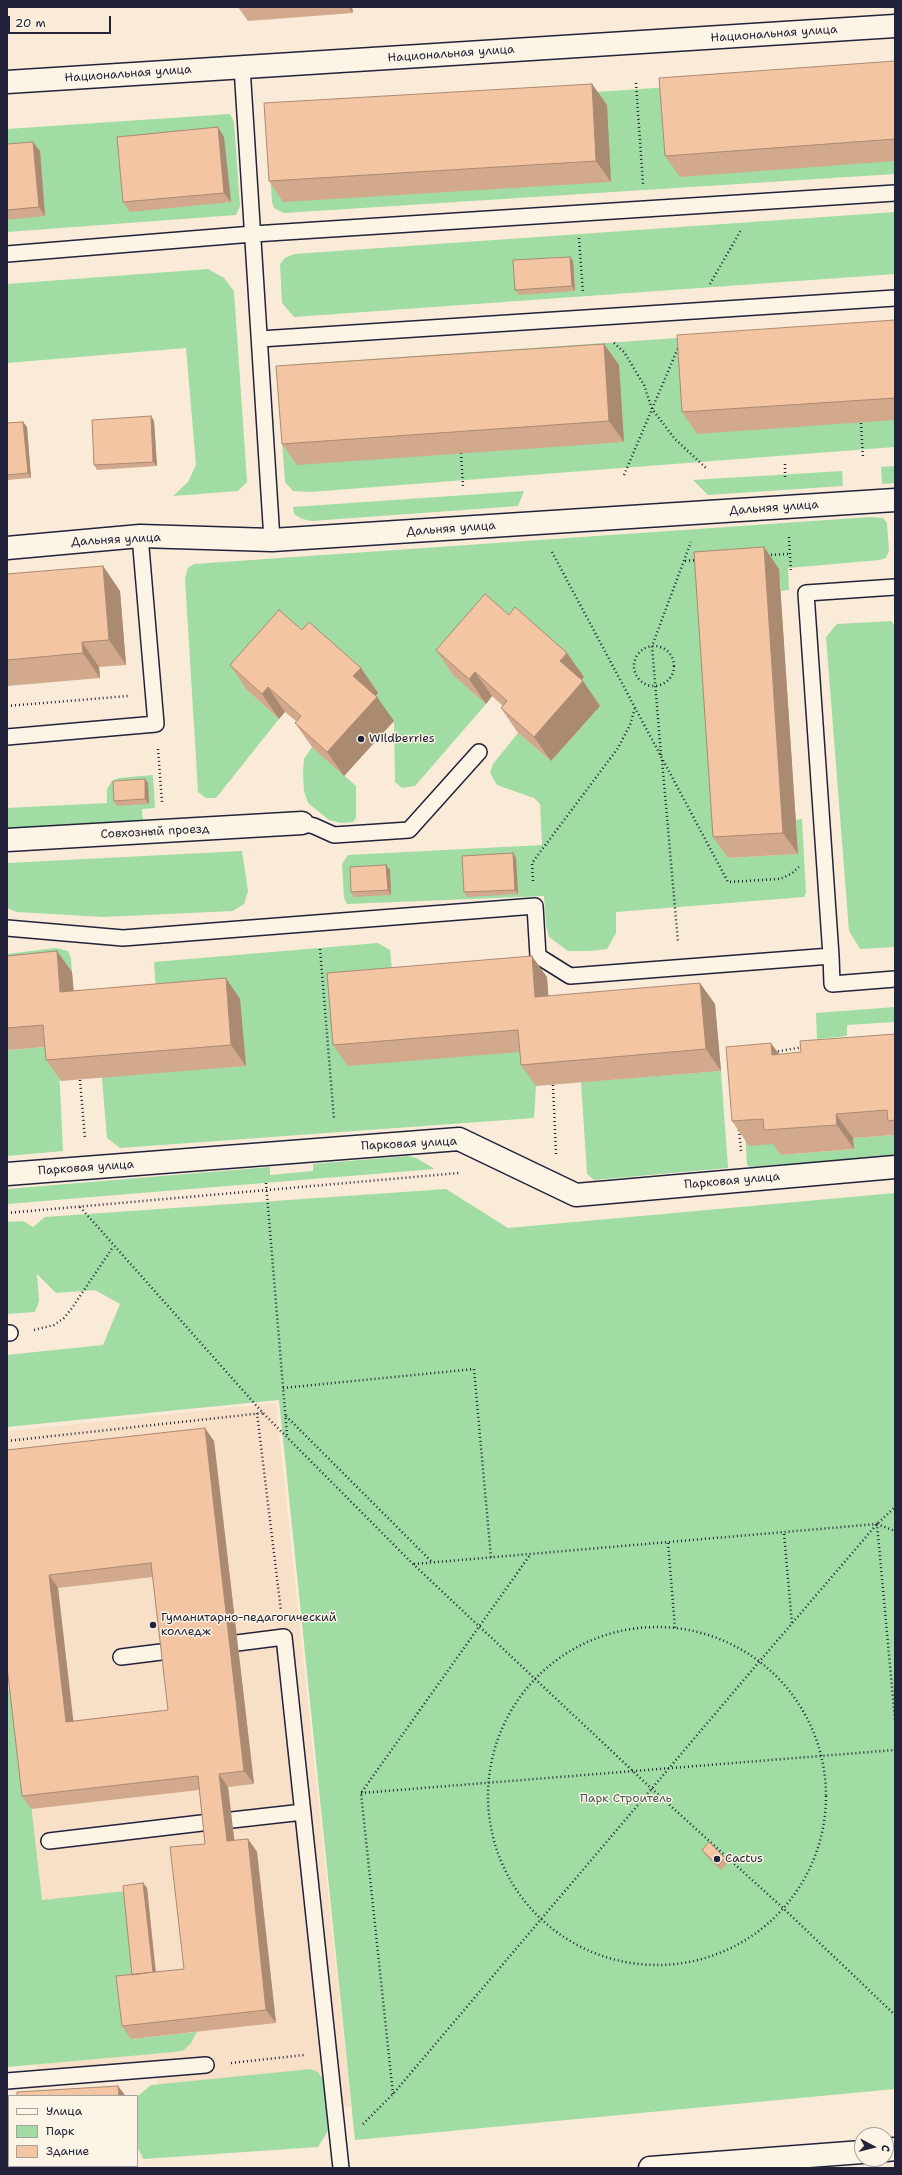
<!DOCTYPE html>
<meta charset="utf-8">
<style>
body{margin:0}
#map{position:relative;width:902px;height:2175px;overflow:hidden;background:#faebd8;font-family:"Shantell Sans",sans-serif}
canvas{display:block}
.frame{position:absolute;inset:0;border:8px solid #22223b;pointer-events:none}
.legend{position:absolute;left:8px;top:2095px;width:130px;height:72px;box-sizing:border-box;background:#fcf5e5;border:1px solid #a5a1a1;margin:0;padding:5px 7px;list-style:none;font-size:12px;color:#22223b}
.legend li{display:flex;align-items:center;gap:8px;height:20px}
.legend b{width:20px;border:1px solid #a5a1a1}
.north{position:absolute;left:854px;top:2127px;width:40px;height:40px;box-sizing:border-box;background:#fcf5e5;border:1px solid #a5a1a1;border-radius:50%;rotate:97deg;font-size:11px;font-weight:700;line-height:16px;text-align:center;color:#22223b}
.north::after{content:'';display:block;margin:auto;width:14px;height:18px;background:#22223b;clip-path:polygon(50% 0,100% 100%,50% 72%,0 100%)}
.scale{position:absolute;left:8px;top:16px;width:103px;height:18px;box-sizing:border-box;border:2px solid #22223b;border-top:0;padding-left:5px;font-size:12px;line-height:14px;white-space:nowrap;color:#22223b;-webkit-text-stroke:3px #fcf5e5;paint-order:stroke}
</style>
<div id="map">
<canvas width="902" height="2175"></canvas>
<div class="frame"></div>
<ul class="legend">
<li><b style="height:5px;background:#fcf5e5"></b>Улица</li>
<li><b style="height:11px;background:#a0dca3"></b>Парк</li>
<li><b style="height:11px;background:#f4c5a3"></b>Здание</li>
</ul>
<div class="north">С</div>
<div class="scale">20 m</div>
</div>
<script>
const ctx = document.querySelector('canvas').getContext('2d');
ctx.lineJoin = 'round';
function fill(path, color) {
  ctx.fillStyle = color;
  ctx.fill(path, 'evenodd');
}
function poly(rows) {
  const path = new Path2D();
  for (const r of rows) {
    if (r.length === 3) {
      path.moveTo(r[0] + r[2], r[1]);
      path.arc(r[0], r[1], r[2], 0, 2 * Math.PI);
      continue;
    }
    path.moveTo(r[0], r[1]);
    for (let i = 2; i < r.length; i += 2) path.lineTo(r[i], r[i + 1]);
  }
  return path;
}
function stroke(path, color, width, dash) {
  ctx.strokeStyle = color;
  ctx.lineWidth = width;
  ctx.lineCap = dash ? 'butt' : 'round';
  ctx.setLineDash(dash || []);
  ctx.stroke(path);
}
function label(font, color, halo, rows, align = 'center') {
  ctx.font = font + ' "Shantell Sans",sans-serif';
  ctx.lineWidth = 3;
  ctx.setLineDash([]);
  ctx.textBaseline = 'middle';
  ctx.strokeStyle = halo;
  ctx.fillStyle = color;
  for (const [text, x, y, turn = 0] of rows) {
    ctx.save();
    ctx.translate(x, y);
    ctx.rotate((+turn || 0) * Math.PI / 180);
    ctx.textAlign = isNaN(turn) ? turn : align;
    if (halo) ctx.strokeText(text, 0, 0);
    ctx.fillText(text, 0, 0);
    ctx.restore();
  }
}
fill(poly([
 [276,1403,351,2107,162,2121,156,2075,39,2085,9,1818,7,1818,7,1431]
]), '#f8e0c8');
fill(poly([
 [895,72,895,174,284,213,274,208,272,202,267,123,280,113],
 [230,114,234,122,240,206,236,215,7,232,7,129],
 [895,212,895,274,294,317,282,303,280,264,285,258,294,254],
 [208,269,224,278,234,291,247,482,238,491,173,496,188,482,196,465,186,348,7,363,7,284],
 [895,323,895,447,310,492,293,491,285,482,278,388,279,370,300,364],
 [895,466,895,483,882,484,881,467],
 [842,471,843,486,708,495,693,480],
 [524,491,518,506,312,521,302,519,294,514,293,507],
 [870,517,883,518,887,523,889,551,886,558,880,560,788,568,789,590,781,591,779,569,728,858,798,854,796,820,802,819,806,893,804,897,616,912,616,933,607,949,589,951,568,951,549,937,546,925,544,896,347,904,344,898,342,864,348,855,542,845,540,804,534,798,497,785,490,773,493,764,518,733,551,761,600,706,577,685,584,677,454,675,486,704,415,786,402,788,395,782,394,721,247,690,279,719,216,798,206,798,198,792,185,578,188,568,194,564],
 [891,621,895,626,895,947,860,949,849,931,826,637,837,624],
 [312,747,356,786,356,818,353,822,341,823,329,820,308,803,304,791,303,773,304,759],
 [153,775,155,808,142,809,143,822,7,830,7,808,107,803,107,789,112,781,119,778],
 [242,851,248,891,244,904,233,911,103,917,17,912,7,908,7,863],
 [378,943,390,950,394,990,533,1051,536,1086,534,1118,120,1148,107,1138,102,1078,157,1006,154,962],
 [56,948,68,951,71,958,72,973,7,978,7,954],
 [895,1007,895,1022,847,1025,847,1036,817,1039,816,1013],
 [58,1046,63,1151,7,1156,7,1050],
 [741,1067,780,1144,781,1155,854,1149,853,1138,895,1135,895,1156,750,1167,747,1165],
 [721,1071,728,1168,594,1180,587,1174,581,1082],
 [408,1156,416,1158,435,1169,7,1204,7,1189,270,1167,270,1175,313,1171,313,1164],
 [446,1189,508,1228,895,1193,895,2089,355,2140,279,1400,7,1427,7,1355,103,1345,120,1304,95,1290,56,1293,37,1274,39,1301,35,1312,7,1314,7,1222,23,1221,33,1227,45,1217],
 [18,1690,42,1900,126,1891,136,1988,131,2039,197,2032,191,2043,184,2050,175,2052,7,2067,7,1691],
 [311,2069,318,2072,323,2079,328,2131,318,2147,143,2159,138,2148,137,2101,138,2096,151,2085]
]), '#a0dca3');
const service = poly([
 [242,67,272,540],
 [7,254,253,234,895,193],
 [260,339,895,298],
 [7,737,156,724,140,536],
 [302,823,314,826,334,835,409,830,479,752],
 [7,928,123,938,535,906,538,956,570,976,831,956,832,984,895,979],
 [831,956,806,593,895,587],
 [7,1333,10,1333],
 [237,1643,284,1637,341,2168],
 [121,1657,169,1651],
 [232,1820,303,1812],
 [49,1841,210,1822],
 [7,2081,206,2065]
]);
const minor = poly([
 [7,82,895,26],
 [7,548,140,536,272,540,895,500],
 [7,840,302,823],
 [7,1174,459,1139,576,1195,895,1167]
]);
const tertiary = poly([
 [886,2150,895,2149],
 [650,2168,862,2152]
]);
stroke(service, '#22223b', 18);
stroke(minor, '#22223b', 25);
stroke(tertiary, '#22223b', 25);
stroke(poly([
 [636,83,643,184],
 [579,238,583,293],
 [710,284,741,230],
 [614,343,624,352,644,385,652,409,675,439,707,469],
 [861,423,863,458],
 [461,453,463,487],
 [785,464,785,478],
 [624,475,678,348],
 [789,537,791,572],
 [552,552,728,882,780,879,791,874,799,867],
 [767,555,790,554],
 [685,561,698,560],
 [654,666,20],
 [7,706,128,696],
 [158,749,162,802],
 [661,755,652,646,691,542],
 [662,760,678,942],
 [533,881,532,863,618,748,630,725,635,708],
 [320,949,334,1119],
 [774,1052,803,1047],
 [80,1080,85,1139],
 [553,1085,556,1154],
 [739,1130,741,1151],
 [266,1183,287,1435],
 [80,1207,263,1413,413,1564,652,1789,783,1908,895,2015],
 [7,1213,459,1173],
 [34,1330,54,1325,64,1318,72,1308,113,1247],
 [283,1388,474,1369,491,1558],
 [257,1413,281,1611],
 [286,1416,432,1562],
 [7,1441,263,1413],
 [877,1524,895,1531],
 [784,1534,792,1624],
 [668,1543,675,1628],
 [414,1564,877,1524,895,1720],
 [657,1796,169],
 [361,1793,895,1750],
 [231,2063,304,2055],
 [393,2094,361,1793,530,1555],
 [363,2124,393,2094,759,1662,877,1524,895,1507]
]), '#22223b', 2.5, [1, 3]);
stroke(service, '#fcf5e5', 15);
stroke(minor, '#fcf5e5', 22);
stroke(tertiary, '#fcf5e5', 22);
fill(poly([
 [238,7,352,7,353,13,248,21],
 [895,61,895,161,680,177,665,156],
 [592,84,607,105,611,182,283,202,269,181],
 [224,137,231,202,130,212,123,202],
 [7,144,40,151,45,216,7,220],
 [570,257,573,261,575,291,519,295,515,290],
 [895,320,895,420,697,434,682,412],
 [604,344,619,365,624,442,297,465,282,444],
 [151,416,154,421,157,466,97,470,94,465],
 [23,422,27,427,31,478,7,480,7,423],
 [764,547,779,569,798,854,728,858,713,837],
 [103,566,120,591,126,665,99,667,100,678,7,686,7,574],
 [509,615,584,677,582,680,600,706,551,761,518,733,501,708,503,706,492,696,486,704,453,675,436,650],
 [302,630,361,668,378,693,375,695,394,721,344,776,312,747,295,723,296,721,285,712,279,719,247,690,230,665],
 [145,779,148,783,149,804,117,806,114,801],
 [513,853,516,858,518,894,467,897,464,892],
 [386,865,390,870,391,895,354,897,351,892],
 [7,956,72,972,74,991,240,999,246,1066,61,1081,46,1060,45,1047,7,1050],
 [547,977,548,996,715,1004,721,1071,536,1086,521,1065,520,1052,348,1066,333,1045],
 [895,1034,895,1135,853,1138,854,1149,781,1155,773,1144,749,1146,732,1121,779,1054,801,1052],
 [214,1441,254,1784,228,1787,234,1840,248,1839,257,1852,276,2023,131,2039,122,2026,132,1975,143,1883,147,1888,156,1972,184,1969,205,1844,199,1790,31,1809,22,1796,7,1450],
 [153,1577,168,1710,73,1721,58,1588],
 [702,1850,725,1858,728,1863,721,1870,705,1855],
 [27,2166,48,2166,28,2167]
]), '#d2a98c');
fill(poly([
 [348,7,352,7,353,13],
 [592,84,607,105,611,182,596,161],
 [218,127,224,137,231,202,224,193],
 [33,142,40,151,45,216,39,207],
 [570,257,573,261,575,291,572,286],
 [604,344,619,365,624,442,609,421],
 [151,416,154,421,157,466,153,462],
 [23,422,27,427,31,478,28,473],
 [764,547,779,569,798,854,783,833],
 [103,566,120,591,126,665,109,640],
 [82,642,99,667,100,678,83,653],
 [567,653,584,677,577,685,560,661],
 [361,668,378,693,371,701,353,676],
 [475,672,492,696,486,704,469,679],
 [583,681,600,706,551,761,534,737],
 [268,687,285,712,279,719,262,694],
 [377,697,394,721,344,776,327,752],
 [145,779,148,783,149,804,145,799],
 [513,853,516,858,518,894,515,890],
 [386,865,390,870,391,895,388,890],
 [57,951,72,972,75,1013,60,992],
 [532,956,547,977,550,1018,535,997],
 [226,978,240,999,246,1066,231,1045],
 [700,983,715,1004,721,1071,706,1049],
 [771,1043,789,1068,772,1055],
 [836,1114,853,1138,854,1149,837,1125],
 [205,1428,214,1441,254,1784,244,1771],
 [49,1575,58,1588,75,1735,66,1722],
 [219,1774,228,1787,236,1854,227,1841],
 [248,1839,257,1852,276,2023,266,2010],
 [143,1883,147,1888,157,1986,154,1981],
 [118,2086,125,2095,125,2096,119,2096]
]), '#ab8a72');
const building = poly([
 [895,61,895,139,665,156,659,78,895,61],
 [592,84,596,161,269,181,264,103,592,84],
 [218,127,224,193,123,202,117,137,218,127],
 [33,142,39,207,7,210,7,144,33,142],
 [570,257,572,286,515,290,513,260,570,257],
 [895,320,895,398,682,412,677,335,895,320],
 [604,344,609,421,282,444,276,366,604,344],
 [151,416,153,462,94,465,92,420,151,416],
 [23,422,28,473,7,475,7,423,23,422],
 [764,547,783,833,713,837,694,552,764,547],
 [103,566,109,640,82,642,83,653,7,660,7,574,103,566],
 [485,594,509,615,515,607,567,653,560,661,583,681,534,737,501,708,507,701,475,672,469,679,436,650,485,594],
 [279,610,302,630,309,622,361,668,353,676,377,697,327,752,295,723,301,716,268,687,262,694,230,665,279,610],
 [145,779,145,799,114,801,113,781,145,779],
 [513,853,515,890,464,892,462,856,513,853],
 [386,865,388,890,351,892,350,867,386,865],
 [57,951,60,992,226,978,231,1045,46,1060,43,1025,7,1028,7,956,57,951],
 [532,956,535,997,700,983,706,1049,521,1065,518,1030,333,1045,327,973,532,956],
 [895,1034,895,1120,888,1121,887,1110,836,1114,837,1125,764,1130,763,1119,732,1121,726,1047,771,1043,772,1055,801,1052,800,1041,895,1034],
 [205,1428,244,1771,219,1774,227,1841,248,1839,266,2010,122,2026,116,1976,184,1969,170,1847,205,1844,198,1776,22,1796,7,1667,7,1450,205,1428],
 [151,1563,168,1710,66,1722,49,1575,151,1563],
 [709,1842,725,1858,718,1866,702,1850,709,1842],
 [143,1883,153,1972,132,1975,123,1886,143,1883],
 [118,2086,119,2096,17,2096,17,2092,118,2086]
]);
fill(building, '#f4c5a3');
stroke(building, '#ab8a72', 1);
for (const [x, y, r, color] of [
 [361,739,4,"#22223b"],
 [153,1625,4,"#22223b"],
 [717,1859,4,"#22223b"]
]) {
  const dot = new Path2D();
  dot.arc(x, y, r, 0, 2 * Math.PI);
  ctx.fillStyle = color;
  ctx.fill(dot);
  stroke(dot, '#fcf5e5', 1.5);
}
label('12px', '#22223b', '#fcf5e5', [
 ["Национальная улица",774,34,-4],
 ["Национальная улица",451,54,-4],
 ["Национальная улица",128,74,-4],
 ["Дальняя улица",774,508,-4],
 ["Дальняя улица",451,529,-4],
 ["Дальняя улица",116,540,-3],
 ["Совхозный проезд",155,832,-3],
 ["Парковая улица",409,1144,-3],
 ["Парковая улица",86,1168,-4],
 ["Парковая улица",732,1181,-5]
]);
label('12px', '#22223b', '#fcf5e5', [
 ["Wildberries",369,739],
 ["Гуманитарно-педагогический",161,1618],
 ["колледж",161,1632],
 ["Cactus",725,1859]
], 'left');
label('12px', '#485a5a', '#fcf5e5', [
 ["Парк Строитель",626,1799]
]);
</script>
